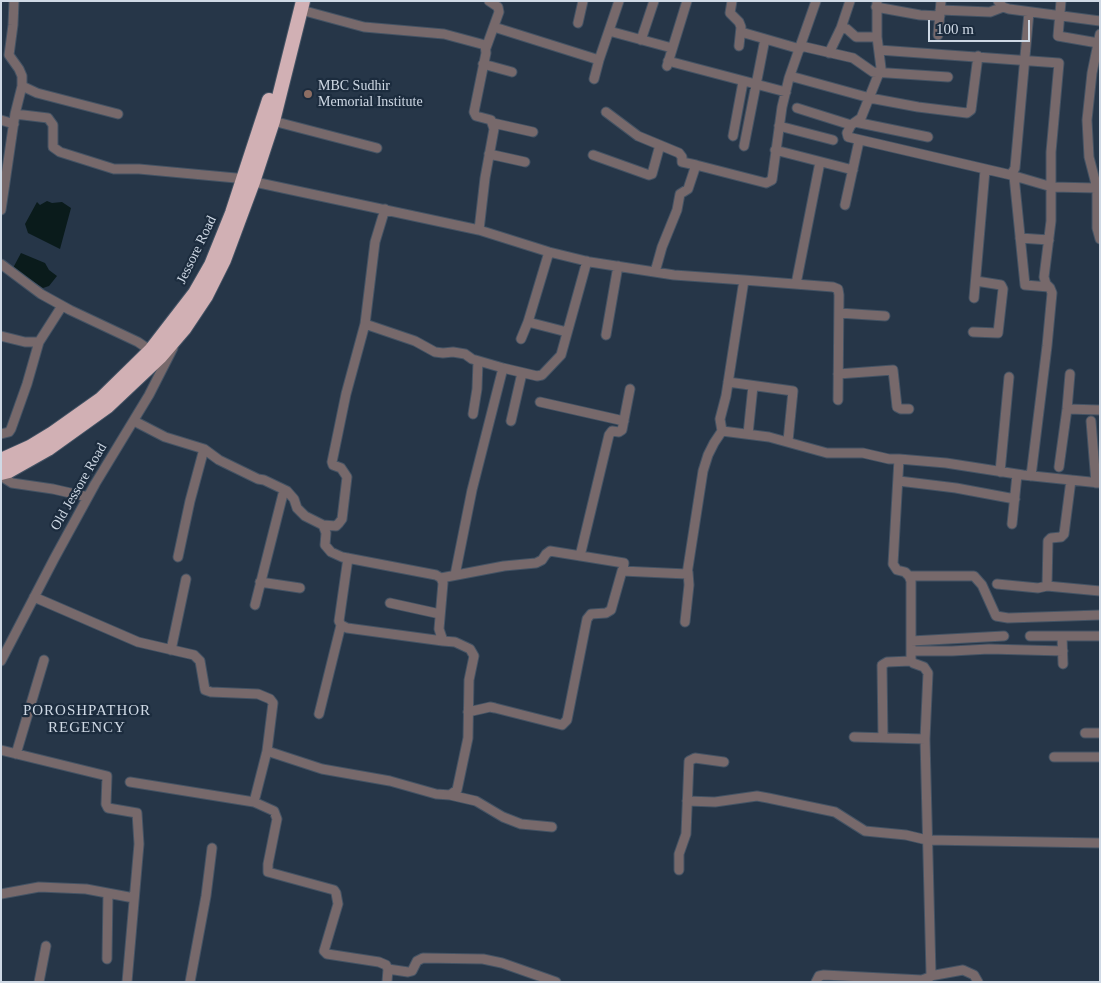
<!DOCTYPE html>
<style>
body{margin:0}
#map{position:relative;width:1101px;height:983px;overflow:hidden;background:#263648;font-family:Georgia,serif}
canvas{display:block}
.frame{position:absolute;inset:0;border:2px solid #cfd9e5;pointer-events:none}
.scale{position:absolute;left:928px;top:20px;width:102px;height:22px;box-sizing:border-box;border:2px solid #cfd9e5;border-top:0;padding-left:6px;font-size:15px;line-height:18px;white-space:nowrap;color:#cfd9e5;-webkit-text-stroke:4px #1c2c3e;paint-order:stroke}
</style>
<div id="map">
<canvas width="1101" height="983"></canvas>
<div class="frame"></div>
<div class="scale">100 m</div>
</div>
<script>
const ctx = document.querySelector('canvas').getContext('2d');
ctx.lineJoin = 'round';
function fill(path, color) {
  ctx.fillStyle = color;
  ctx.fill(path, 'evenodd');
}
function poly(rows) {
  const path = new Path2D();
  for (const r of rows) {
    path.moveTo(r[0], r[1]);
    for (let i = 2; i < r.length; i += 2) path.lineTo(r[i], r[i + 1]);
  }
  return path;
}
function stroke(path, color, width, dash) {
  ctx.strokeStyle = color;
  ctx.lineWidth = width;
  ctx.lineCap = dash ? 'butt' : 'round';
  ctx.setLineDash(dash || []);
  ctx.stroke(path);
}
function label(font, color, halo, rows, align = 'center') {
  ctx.font = font + ' Georgia,serif';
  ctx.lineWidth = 4.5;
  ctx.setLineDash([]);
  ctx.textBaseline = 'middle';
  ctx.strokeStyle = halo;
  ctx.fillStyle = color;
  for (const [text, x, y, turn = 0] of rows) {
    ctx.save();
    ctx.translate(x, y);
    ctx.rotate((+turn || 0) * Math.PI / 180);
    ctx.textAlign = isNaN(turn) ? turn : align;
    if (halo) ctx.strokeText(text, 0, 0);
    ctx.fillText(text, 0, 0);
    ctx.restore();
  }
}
fill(poly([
 [47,201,52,203,62,202,71,208,60,249,28,233,25,224,37,202,40,205],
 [21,253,45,263,49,270,57,276,49,286,43,288,13,268]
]), '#0a1b1b');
const minor = poly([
 [732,1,730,13,739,22,741,27,739,46],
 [877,1,877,37,881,68,861,118,851,125,847,133,848,137,1011,175,1015,168,1029,12],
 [998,1,1003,7,1009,9,1100,21],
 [1061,1,1058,36,1098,43],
 [876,7,920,15,940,16],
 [301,10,364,27,444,34,485,45,486,53,474,112,476,116,491,120,494,129,485,178,479,230,549,252,590,262,674,275,744,280,726,396,720,419,722,431,714,443,708,455,703,471,687,574,622,571,611,610,606,613,591,614,587,619,567,720,562,725,495,708,490,707,468,712],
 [940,10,990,12,1003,7],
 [578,23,583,1],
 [494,27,599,60],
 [841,28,850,1],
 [609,31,672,48],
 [741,32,800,49],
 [1100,34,1092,73,1087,120,1089,157,1097,188,1097,228,1100,239],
 [938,35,941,1],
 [641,40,654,1],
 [801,46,853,58,873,72,948,77],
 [486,48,499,12,498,7,489,1],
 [879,50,1059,63,1051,152,1051,221,1044,277,1046,284,1050,288,1052,293,1047,346,1031,476],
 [829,53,841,28,847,29,856,37,877,37],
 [668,61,786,92],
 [483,64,512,72],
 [667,66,687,1],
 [790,76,870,98,918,107,967,113,971,110,978,56],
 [594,79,599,60,619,1],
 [22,86,37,93,118,114],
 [797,108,851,125],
 [606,112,638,136,679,153,682,157,682,162,696,165,688,189,680,194,677,210,662,247,655,272],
 [15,114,48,118,53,125,53,147,60,152,114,169,139,169,236,178,479,230],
 [1,120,14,124],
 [273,121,377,148],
 [855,122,928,137],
 [493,123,533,132],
 [779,126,833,140],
 [733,136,743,82],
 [744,146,765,39],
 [775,150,853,170],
 [489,154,525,162],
 [593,155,649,175,652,174,660,145],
 [696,165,766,183,772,180,782,107,789,78,816,1],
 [1011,175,1052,187,1097,188],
 [1014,176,1025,285,1049,287],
 [845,205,859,141],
 [1,210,15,114,22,86,22,76,19,69,9,55,13,25,14,1],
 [1020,238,1049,240],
 [1,264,41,294,70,310,138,342,154,353],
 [744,280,833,287,838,289,839,295,838,400],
 [796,284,820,162],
 [974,298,985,170],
 [839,313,885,316],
 [528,322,567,332],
 [365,324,415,341,435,352,443,353,453,352,465,354,472,359,503,368,537,376,542,375,561,355,587,261],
 [973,332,998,333,1003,289,1001,285,976,281],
 [606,335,618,266],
 [1,336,25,342,39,342,62,306],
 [521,339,528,322,549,252],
 [838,374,893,370,897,407,901,409,909,409],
 [728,382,793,391,788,441],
 [540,402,624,421],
 [1067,409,1100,410],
 [473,414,477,389,478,361],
 [511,421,522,373],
 [1091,421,1096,483],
 [722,431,769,437,827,453,863,453,889,459,899,459,893,564,897,570,905,572,909,576,911,581,911,660,913,663,924,667,928,673,925,739,931,974,930,977,922,980,824,975,819,976,816,982],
 [1,434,9,432,11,429,27,384,39,342],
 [748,434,753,386],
 [899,459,946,463,1023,475,1100,483],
 [1059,467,1067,409,1070,374],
 [1000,472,1009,377],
 [1,476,12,483,53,489,88,497],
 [899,481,956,488,1015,499],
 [1012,524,1017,475],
 [323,525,336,526,339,523,342,519,347,477,341,468,333,465,332,462,346,394,365,324,375,242,385,209],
 [580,556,609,435,612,431,619,432,622,430,630,389],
 [178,557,190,501,204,449],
 [348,558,339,621,341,625,347,628,443,641],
 [455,575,472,490,503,368],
 [909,576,974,576,982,585,996,616,1008,618,1100,615],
 [441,578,504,566,536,563,542,560,546,554,550,551,624,563,623,570],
 [260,582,300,588],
 [997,584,1038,588,1047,586,1048,541,1051,538,1061,537,1064,534,1071,480],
 [1047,586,1100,591],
 [34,597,138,642,194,655,200,661,205,690,211,692,258,694,270,699,273,703,267,751,322,769,390,781,436,794,450,795,457,790,468,738,469,680,474,656,470,649,455,642,443,641,439,629,443,583,441,578,436,575,342,557,331,552,325,545,326,533,323,525,305,516,297,508,294,499,287,491,264,480,258,479,219,460,204,449,165,437,134,421],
 [390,603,440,614],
 [255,605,284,490],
 [685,622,689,585,688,572],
 [1030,636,1062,636],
 [911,641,1004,636],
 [171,650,186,579],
 [911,651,952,651,989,649,1063,651],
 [1,661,54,559,95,484,149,395,173,348],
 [1063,664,1062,636,1100,636],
 [319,714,341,625],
 [1085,733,1100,733],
 [854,737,925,739],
 [883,738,882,665,887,662,911,661],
 [1,750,107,776,106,804,108,808,137,813,139,844,127,982],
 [267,751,254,802,274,811,277,819,268,864,268,872,334,890,336,893,338,904,324,951,327,954,379,962,386,965,388,969,387,982],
 [16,754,44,660],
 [1054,757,1100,757],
 [130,782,254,802],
 [450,795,476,801,503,817,521,824,552,827],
 [687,801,715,802,757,796,768,798,835,812,865,831,906,835,927,840,1100,843],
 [679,870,679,854,686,834,689,761,695,758,724,762],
 [1,894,39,887,86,889,134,898],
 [107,959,108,893],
 [388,969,408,972,412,971,417,961,423,958,483,959,502,963,556,982],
 [930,976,963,970,974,975,978,982],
 [39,982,46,946],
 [190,982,206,896,212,848]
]);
const highway = poly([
 [1,460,30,447,53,433,101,399,151,350,195,293,211,265,232,213,269,100],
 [1,473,9,471,48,449,108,406,160,357,184,329,206,296,224,260,253,182,273,121,303,1]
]);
stroke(minor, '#445364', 11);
stroke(highway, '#445364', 16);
stroke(minor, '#77696b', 9);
stroke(highway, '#d1b0b4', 14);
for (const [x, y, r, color] of [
 [308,94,5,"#8d6e63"]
]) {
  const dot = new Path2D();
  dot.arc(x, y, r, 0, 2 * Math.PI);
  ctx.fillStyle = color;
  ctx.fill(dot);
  stroke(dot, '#1c2c3e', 2);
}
label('14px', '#cfd9e5', '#1c2c3e', [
 ["MBC Sudhir",318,86],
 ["Memorial Institute",318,102]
], 'left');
label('14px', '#cfd9e5', '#1c2c3e', [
 ["Jessore Road",197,250,-64],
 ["Old Jessore Road",79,487,-60]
]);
ctx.letterSpacing = '1px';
label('15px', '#cfd9e5', '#1c2c3e', [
 ["POROSHPATHOR",87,711],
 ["REGENCY",87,728]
]);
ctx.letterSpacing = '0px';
</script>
